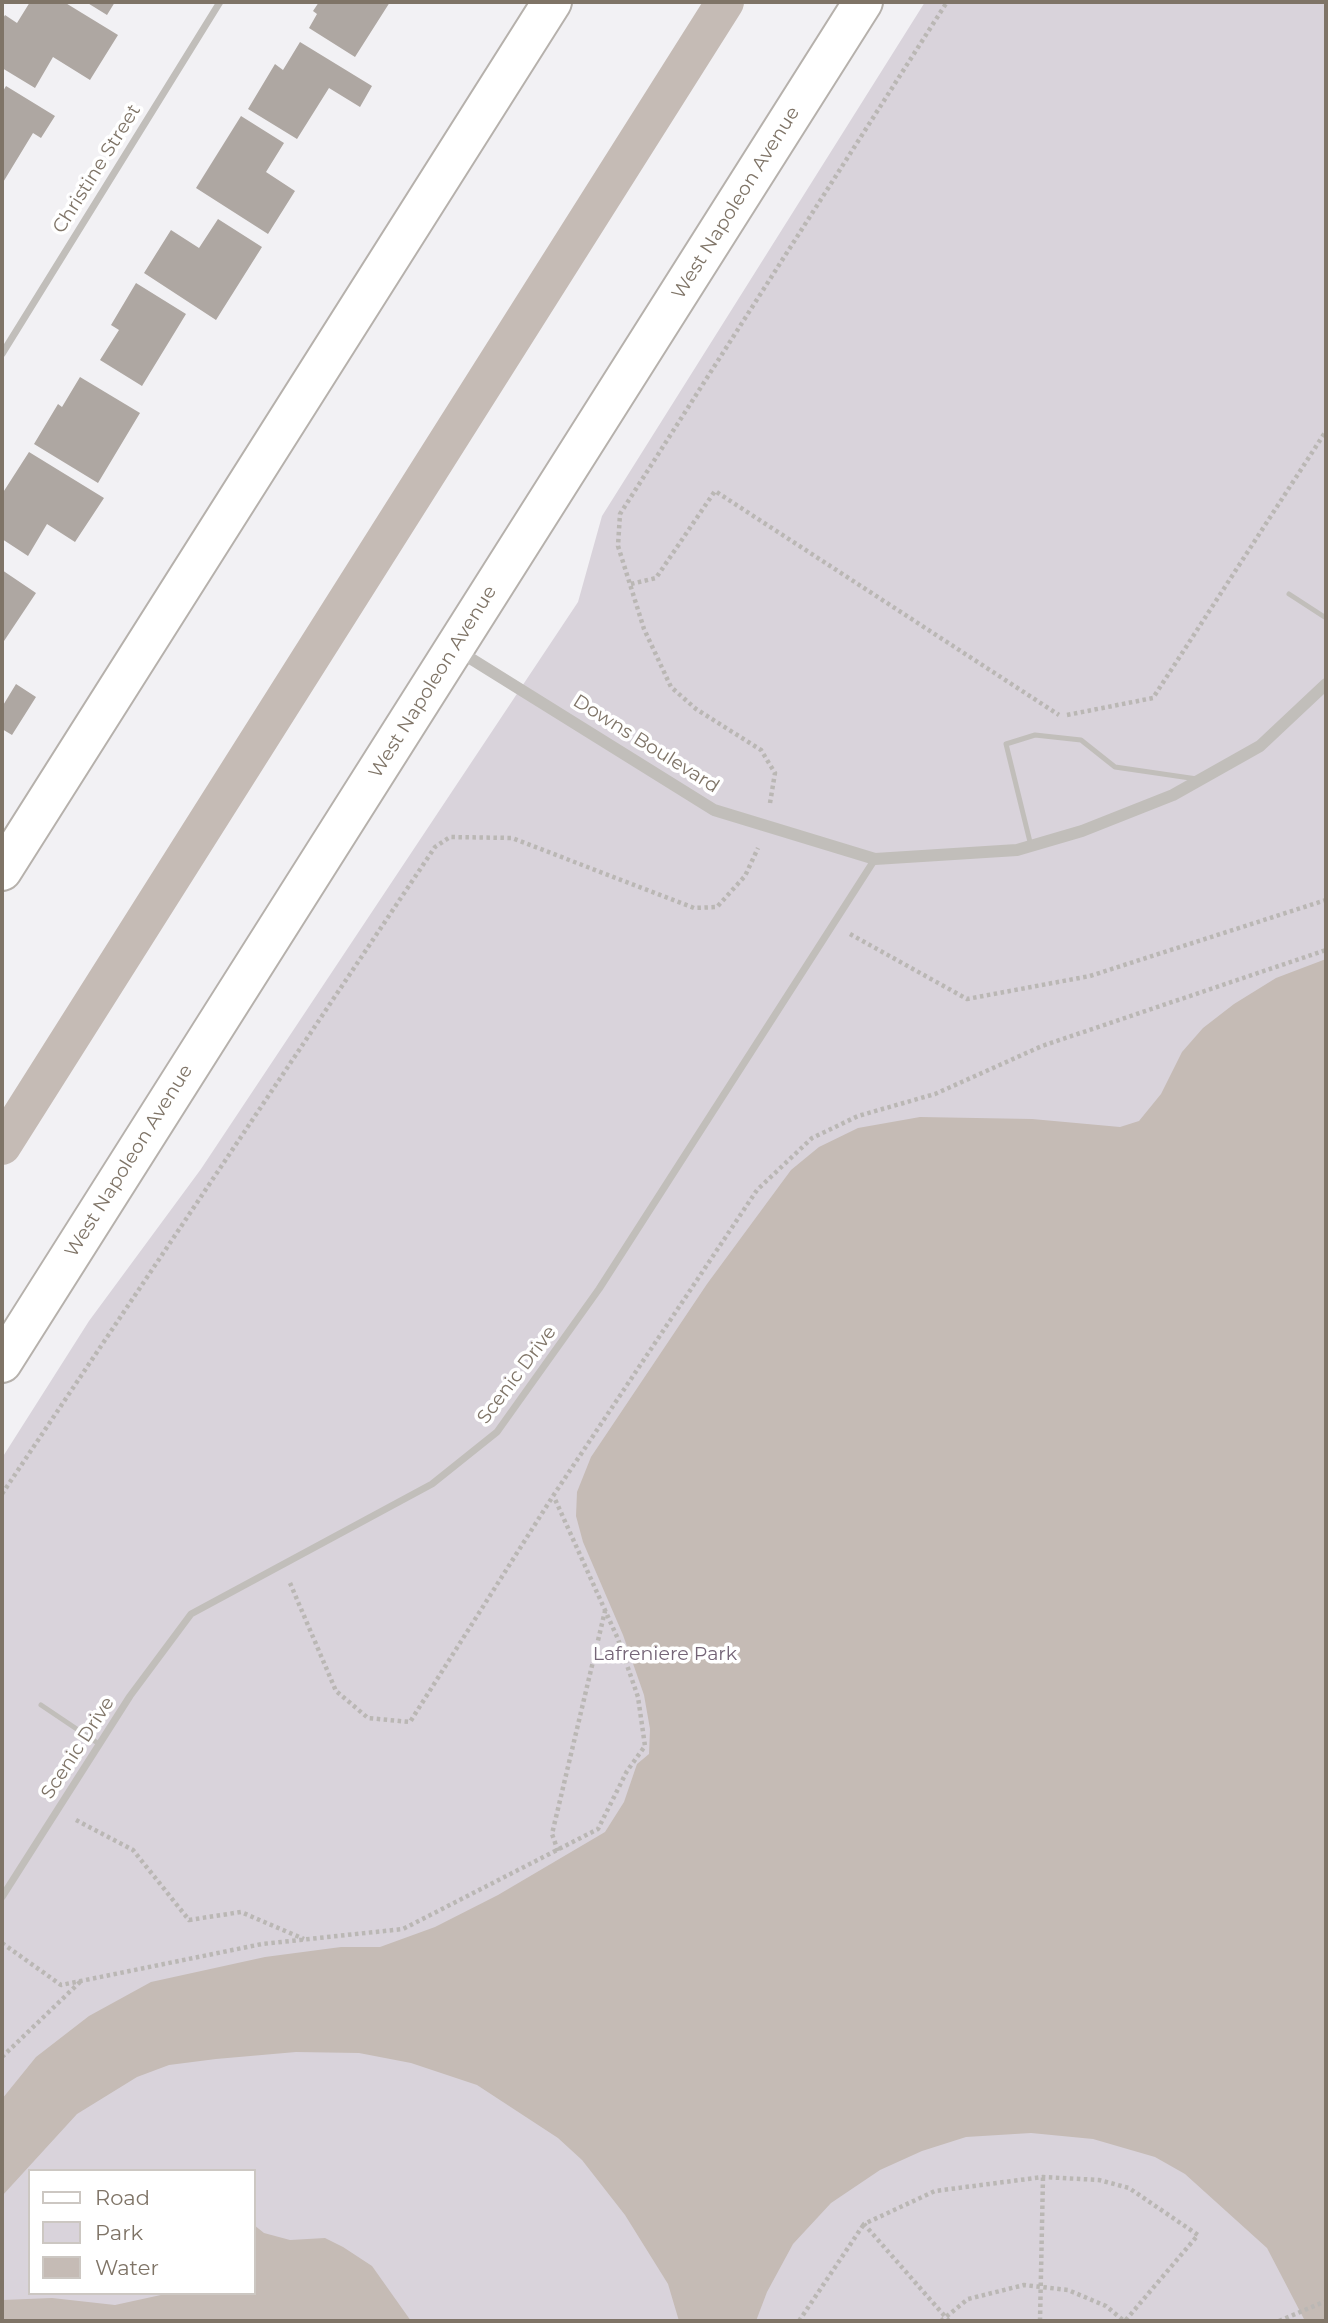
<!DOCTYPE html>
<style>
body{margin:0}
#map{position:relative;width:1328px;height:2323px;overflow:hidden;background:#f2f1f4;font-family:Montserrat,sans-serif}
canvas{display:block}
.frame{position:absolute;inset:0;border:4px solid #7f7467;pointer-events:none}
.legend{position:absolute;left:28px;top:2169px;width:228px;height:126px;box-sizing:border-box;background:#fff;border:2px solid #ccc7c2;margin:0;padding:9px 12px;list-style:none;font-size:21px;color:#7f7467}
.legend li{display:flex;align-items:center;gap:14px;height:35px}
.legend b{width:35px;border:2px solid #ccc7c2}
</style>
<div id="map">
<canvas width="1328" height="2323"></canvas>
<div class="frame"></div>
<ul class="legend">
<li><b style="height:9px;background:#fff"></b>Road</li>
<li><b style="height:19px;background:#d9d3db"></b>Park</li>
<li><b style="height:19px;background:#c5bbb5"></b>Water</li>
</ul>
</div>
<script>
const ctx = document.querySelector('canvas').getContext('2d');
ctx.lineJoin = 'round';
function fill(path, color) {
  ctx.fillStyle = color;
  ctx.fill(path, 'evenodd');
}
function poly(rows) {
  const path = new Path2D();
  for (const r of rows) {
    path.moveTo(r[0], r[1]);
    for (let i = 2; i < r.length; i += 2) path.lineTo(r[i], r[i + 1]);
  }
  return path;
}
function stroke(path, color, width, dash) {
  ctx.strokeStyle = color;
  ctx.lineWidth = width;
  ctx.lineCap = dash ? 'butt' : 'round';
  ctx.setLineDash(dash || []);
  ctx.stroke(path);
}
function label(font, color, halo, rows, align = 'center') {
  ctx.font = font + ' Montserrat,sans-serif';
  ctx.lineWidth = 7;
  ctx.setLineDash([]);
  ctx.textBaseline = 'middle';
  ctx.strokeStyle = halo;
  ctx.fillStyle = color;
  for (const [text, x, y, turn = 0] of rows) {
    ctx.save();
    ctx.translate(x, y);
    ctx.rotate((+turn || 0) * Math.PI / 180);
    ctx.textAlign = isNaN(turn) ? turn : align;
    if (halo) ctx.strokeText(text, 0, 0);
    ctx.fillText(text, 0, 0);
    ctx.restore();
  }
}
fill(poly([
 [925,2,1326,2,1326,2321,2,2321,2,1458,89,1321,201,1169,578,602,602,516],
 [30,2171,254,2171,254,2293,30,2293]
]), '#d9d3db');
fill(poly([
 [1326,959,1326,2321,1305,2321,1267,2248,1185,2174,1155,2157,1093,2139,1031,2133,966,2137,922,2151,880,2170,831,2203,793,2244,767,2292,756,2321,679,2321,668,2284,625,2215,582,2160,558,2138,477,2085,411,2063,359,2053,296,2052,216,2059,169,2065,137,2077,77,2114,2,2196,2,2099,36,2057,89,2016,151,1982,265,1957,341,1947,380,1947,435,1927,498,1895,605,1832,624,1802,637,1764,649,1754,650,1729,644,1695,623,1635,583,1542,576,1516,577,1492,591,1457,707,1284,791,1170,819,1147,858,1128,920,1117,1032,1119,1120,1127,1139,1121,1161,1094,1182,1052,1203,1028,1234,1004,1276,978],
 [254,2225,264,2233,290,2240,325,2238,343,2247,372,2266,411,2321,2,2321,2,2300,52,2298,115,2305,170,2293,254,2293]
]), '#c5bbb5');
stroke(poly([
 [2,1146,725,2]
]), '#c5bbb5', 38);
fill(poly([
 [30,2,64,2,118,35,90,80,53,57,35,88,2,68,2,20,5,15,17,23],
 [86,2,115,2,107,15],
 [319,2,390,2,355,57,309,28,317,14,313,11],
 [300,42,372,86,360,107,329,88,297,139,248,109,275,64,283,70],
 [6,86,55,116,41,138,33,133,2,184,2,93],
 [241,116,284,143,266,172,295,191,268,234,196,188],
 [218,219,262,247,216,320,144,273,171,230,199,248],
 [136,283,186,314,142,386,100,360,119,330,111,325],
 [80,377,140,413,98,483,34,444,58,404,62,407],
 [29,452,104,498,75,542,47,524,28,556,2,539,2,494],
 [2,570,36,593,2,644],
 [16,684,36,697,12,735,2,729,2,707]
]), '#aea7a2');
const secondary = poly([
 [2,871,552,2],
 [2,1363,863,2]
]);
stroke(secondary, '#b6b1ac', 42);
stroke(poly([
 [631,584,656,578,715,491,1059,715],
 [1067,715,1153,698,1326,431],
 [770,803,775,773,761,750,696,709,671,687,644,629,618,546,620,514,947,2],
 [850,934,967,999,1090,976,1326,900],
 [2,1494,435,847,450,837,512,838,694,908,717,907,745,876,758,848],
 [290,1583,336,1691,368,1718,410,1722,553,1496,757,1190,812,1138,858,1116,935,1094,1042,1046,1326,950],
 [76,1820,133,1850,189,1920,241,1912,304,1939],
 [558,1851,552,1834,605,1611],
 [2,1943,61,1985,262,1944,403,1929,598,1829,627,1771,645,1746,638,1697,618,1639,554,1497],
 [2,2057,81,1981],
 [799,2321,864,2224],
 [941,2321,968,2299,1024,2285,1068,2290,1106,2306,1124,2321],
 [949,2321,864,2224,935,2191,1043,2177,1099,2180,1129,2188,1198,2235,1125,2321],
 [1040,2321,1043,2177],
 [1279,2321,1326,2301]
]), '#bab7b4', 4.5, [3.5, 3.5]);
stroke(poly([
 [1289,594,1326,618],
 [1031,846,1006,744,1035,735,1081,740,1115,767,1197,779],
 [41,1705,99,1744]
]), '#c1beba', 5);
stroke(poly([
 [2,354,220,2],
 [2,1897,130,1696,191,1614,432,1484,497,1432,599,1289,875,859]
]), '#c1beba', 7);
stroke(poly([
 [457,650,714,810,875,859,1017,850,1082,831,1173,795,1260,746,1326,684]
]), '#c1beba', 12);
stroke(secondary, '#fff', 38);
label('19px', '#7f7467', '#fff', [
 ["Christine Street",97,169,-58],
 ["West Napoleon Avenue",736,203,-58],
 ["West Napoleon Avenue",433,682,-58],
 ["Downs Boulevard",646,744,32],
 ["West Napoleon Avenue",129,1161,-58],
 ["Scenic Drive",517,1375,-53],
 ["Scenic Drive",78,1748,-57]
]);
label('19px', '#756577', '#fff', [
 ["Lafreniere Park",665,1654]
]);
</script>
